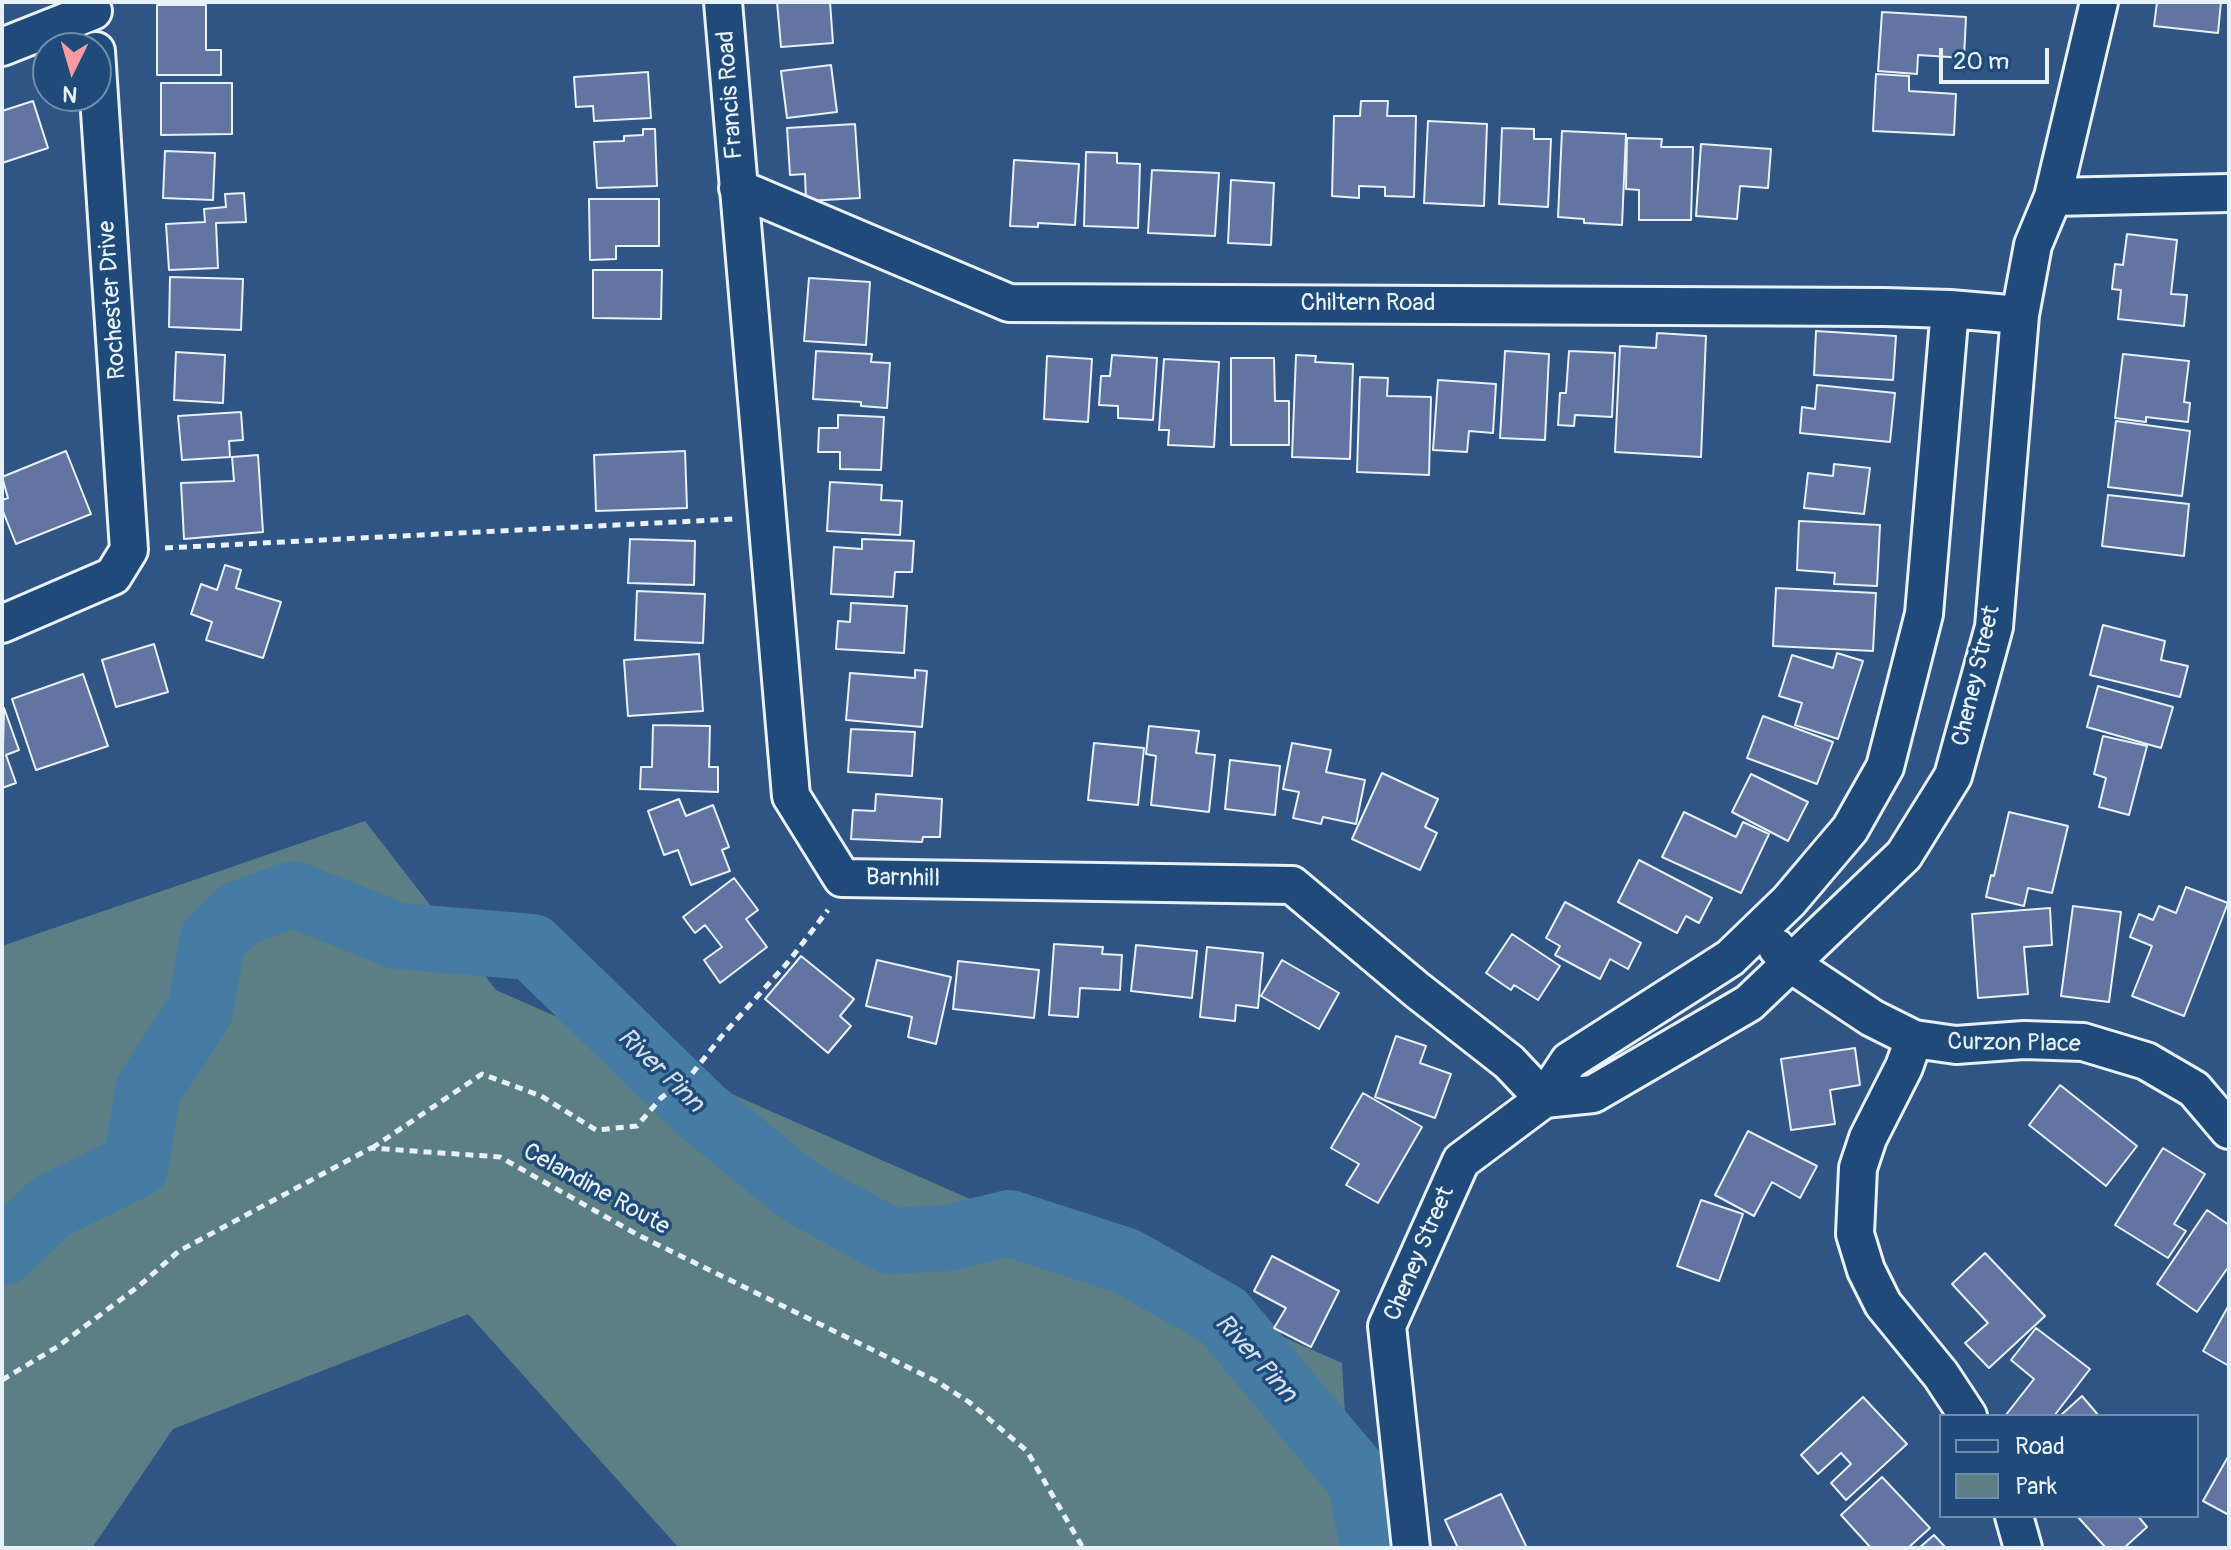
<!DOCTYPE html>
<style>
body{margin:0}
#map{position:relative;width:2231px;height:1550px;overflow:hidden;background:#305484;font-family:Pangolin,sans-serif}
canvas{display:block}
.frame{position:absolute;inset:0;border:4px solid #e8f1f8;pointer-events:none}
.legend{position:absolute;left:1939px;top:1414px;width:260px;height:104px;box-sizing:border-box;background:#1f4a7a;border:2px solid #6f8dac;margin:0;padding:10px 14px;list-style:none;font-size:24px;color:#e8f1f8}
.legend li{display:flex;align-items:center;gap:16px;height:40px}
.legend b{width:40px;border:2px solid #6f8dac}
.north{position:absolute;left:32px;top:32px;width:80px;height:80px;box-sizing:border-box;background:#1f4a7a;border:2px solid #6f8dac;border-radius:50%;rotate:185deg;font-size:22px;font-weight:700;line-height:32px;text-align:center;color:#e8f1f8}
.north::after{content:'';display:block;margin:auto;width:28px;height:36px;background:#ff9aa2;clip-path:polygon(50% 0,100% 100%,50% 72%,0 100%)}
.scale{position:absolute;left:1939px;top:48px;width:110px;height:36px;box-sizing:border-box;border:4px solid #e8f1f8;border-top:0;padding-left:10px;font-size:24px;line-height:28px;white-space:nowrap;color:#e8f1f8;-webkit-text-stroke:6px #1f4a7a;paint-order:stroke}
</style>
<div id="map">
<canvas width="2231" height="1550"></canvas>
<div class="frame"></div>
<ul class="legend">
<li><b style="height:10px;background:#1f4a7a"></b>Road</li>
<li><b style="height:22px;background:#5b7f84"></b>Park</li>
</ul>
<div class="north">N</div>
<div class="scale">20 m</div>
</div>
<script>
const ctx = document.querySelector('canvas').getContext('2d');
ctx.lineJoin = 'round';
function fill(path, color) {
  ctx.fillStyle = color;
  ctx.fill(path, 'evenodd');
}
function poly(rows) {
  const path = new Path2D();
  for (const r of rows) {
    path.moveTo(r[0], r[1]);
    for (let i = 2; i < r.length; i += 2) path.lineTo(r[i], r[i + 1]);
  }
  return path;
}
function stroke(path, color, width, dash) {
  ctx.strokeStyle = color;
  ctx.lineWidth = width;
  ctx.lineCap = dash ? 'butt' : 'round';
  ctx.setLineDash(dash || []);
  ctx.stroke(path);
}
function label(font, color, halo, rows, align = 'center') {
  ctx.font = font + ' Pangolin,sans-serif';
  ctx.lineWidth = 7;
  ctx.setLineDash([]);
  ctx.textBaseline = 'middle';
  ctx.strokeStyle = halo;
  ctx.fillStyle = color;
  for (const [text, x, y, turn = 0] of rows) {
    ctx.save();
    ctx.translate(x, y);
    ctx.rotate((+turn || 0) * Math.PI / 180);
    ctx.textAlign = isNaN(turn) ? turn : align;
    if (halo) ctx.strokeText(text, 0, 0);
    ctx.fillText(text, 0, 0);
    ctx.restore();
  }
}
fill(poly([
 [365,821,496,990,1342,1363,1353,1548,679,1548,468,1314,173,1429,92,1548,2,1548,2,946]
]), '#5b7f84');
stroke(poly([
 [2,1253,52,1206,136,1165,148,1090,200,1011,213,939,239,914,293,894,398,936,532,947,702,1112,799,1191,890,1241,949,1238,1009,1223,1126,1261,1223,1316,1360,1480,1374,1548]
]), '#467ca3', 66);
const building = poly([
 [777,2,830,2,833,43,781,47,777,2],
 [2157,2,2221,2,2218,33,2154,26,2157,2],
 [157,5,206,5,206,50,221,50,221,75,157,75,157,5],
 [1882,12,1966,17,1964,58,1918,55,1917,74,1878,71,1882,12],
 [831,65,837,112,787,118,781,71,831,65],
 [648,72,651,118,594,121,593,106,576,107,574,77,648,72],
 [1876,74,1909,76,1909,91,1956,94,1954,135,1873,131,1876,74],
 [161,83,232,83,232,134,161,135,161,83],
 [33,101,48,148,2,163,2,111,33,101],
 [1361,101,1388,101,1387,116,1416,116,1414,197,1385,196,1385,187,1359,186,1359,198,1332,196,1334,116,1360,116,1361,101],
 [1428,121,1487,124,1484,206,1424,203,1428,121],
 [855,124,860,198,806,201,805,174,790,175,787,128,855,124],
 [1502,128,1534,129,1534,139,1551,139,1548,207,1499,204,1502,128],
 [643,129,655,129,657,186,597,188,594,142,624,141,624,136,643,135,643,129],
 [1562,131,1626,134,1622,225,1584,223,1584,219,1558,217,1562,131],
 [1627,138,1662,139,1661,147,1693,147,1691,220,1639,220,1639,190,1626,189,1627,138],
 [1701,144,1771,149,1768,188,1740,186,1737,219,1696,216,1701,144],
 [165,151,215,153,213,200,163,198,165,151],
 [1086,152,1117,153,1117,163,1140,164,1138,228,1084,226,1086,152],
 [1014,160,1079,164,1075,225,1038,223,1038,227,1010,226,1014,160],
 [1152,170,1219,173,1215,236,1148,233,1152,170],
 [1231,180,1274,183,1271,245,1228,243,1231,180],
 [244,193,246,222,216,223,218,268,169,270,166,224,205,222,204,209,226,207,225,194,244,193],
 [589,199,659,199,659,246,616,246,616,259,590,260,589,199],
 [2127,234,2177,240,2171,294,2187,295,2184,326,2118,319,2121,290,2112,289,2115,264,2123,265,2127,234],
 [593,270,662,270,661,319,593,318,593,270],
 [170,277,243,279,241,330,169,327,170,277],
 [809,278,870,282,866,345,804,341,809,278],
 [1816,331,1896,336,1893,380,1814,375,1816,331],
 [1657,333,1706,336,1701,457,1615,452,1620,346,1656,348,1657,333],
 [816,351,872,354,871,362,890,363,887,408,861,406,861,402,813,399,816,351],
 [1505,351,1549,354,1545,440,1500,438,1505,351],
 [1569,351,1615,353,1612,417,1575,415,1574,426,1558,425,1560,393,1566,393,1569,351],
 [176,352,225,355,223,403,174,400,176,352],
 [2123,354,2189,361,2184,402,2190,403,2188,422,2146,417,2146,422,2115,418,2123,354],
 [1112,355,1157,358,1153,420,1118,418,1118,406,1099,405,1101,376,1110,376,1112,355],
 [1296,355,1316,356,1315,362,1353,364,1350,459,1292,457,1296,355],
 [1047,356,1092,359,1088,422,1044,419,1047,356],
 [1231,358,1274,358,1275,401,1289,401,1289,445,1231,445,1231,358],
 [1164,359,1219,362,1214,447,1168,445,1169,430,1159,430,1164,359],
 [1360,377,1388,378,1387,396,1431,397,1429,475,1357,472,1360,377],
 [1438,380,1496,384,1493,433,1469,431,1467,452,1433,450,1438,380],
 [1817,385,1895,393,1890,442,1800,433,1802,407,1815,409,1817,385],
 [241,412,243,440,229,441,230,457,182,460,178,416,241,412],
 [838,415,884,417,881,470,840,469,840,452,818,452,819,428,838,428,838,415],
 [2116,421,2190,431,2182,496,2108,487,2116,421],
 [66,451,91,514,16,544,2,509,2,500,8,498,2,477,66,451],
 [685,451,687,508,596,511,594,455,685,451],
 [258,455,263,532,184,539,181,483,234,481,232,457,258,455],
 [1834,464,1870,468,1864,514,1804,508,1808,473,1833,476,1834,464],
 [830,482,882,485,881,500,902,501,900,535,827,531,830,482],
 [2108,495,2189,504,2184,556,2102,546,2108,495],
 [1799,521,1880,525,1877,586,1834,584,1835,573,1797,570,1799,521],
 [630,539,695,541,694,585,628,583,630,539],
 [862,539,914,541,912,572,895,572,893,597,831,594,834,547,862,549,862,539],
 [225,565,241,570,236,588,281,602,263,658,206,640,212,622,191,614,201,584,217,590,225,565],
 [1776,588,1876,593,1873,651,1773,646,1776,588],
 [637,591,705,594,703,643,635,640,637,591],
 [851,603,907,606,904,653,836,649,838,621,850,622,851,603],
 [2103,625,2165,641,2161,660,2188,666,2180,697,2090,675,2103,625],
 [154,644,168,692,116,707,102,660,154,644],
 [1837,653,1863,661,1838,739,1795,725,1802,703,1779,696,1792,655,1833,668,1837,653],
 [699,654,703,711,628,716,624,660,699,654],
 [915,670,927,671,922,727,846,720,850,673,915,678,915,670],
 [83,674,108,746,36,770,12,699,83,674],
 [2098,686,2173,707,2161,748,2087,727,2098,686],
 [4,708,19,750,6,755,16,783,2,788,4,708],
 [1763,716,1833,742,1817,784,1747,758,1763,716],
 [653,725,710,726,709,767,718,767,718,792,640,789,641,767,652,767,653,725],
 [1149,726,1199,731,1196,753,1215,755,1209,812,1151,805,1156,756,1146,754,1149,726],
 [851,729,915,732,912,776,848,772,851,729],
 [2103,736,2147,746,2129,815,2099,807,2106,778,2094,774,2103,736],
 [1094,743,1144,748,1138,805,1088,800,1094,743],
 [1292,743,1331,750,1326,772,1365,780,1356,824,1323,817,1321,824,1293,818,1299,792,1283,789,1292,743],
 [1230,760,1280,766,1275,815,1225,809,1230,760],
 [1382,773,1438,799,1425,827,1437,833,1420,870,1352,839,1382,773],
 [1751,774,1808,802,1788,841,1732,812,1751,774],
 [876,794,942,799,940,837,923,837,922,842,851,839,853,810,875,811,876,794],
 [679,799,686,816,713,805,729,847,722,850,730,871,691,885,678,850,664,855,648,811,679,799],
 [1684,812,1736,837,1743,822,1769,834,1741,893,1662,857,1684,812],
 [2009,812,2068,826,2052,893,2028,888,2024,906,1986,897,1991,875,1994,876,2009,812],
 [1639,860,1712,898,1699,923,1686,916,1677,933,1618,902,1639,860],
 [734,878,758,910,746,919,767,947,720,983,704,960,722,947,705,925,695,933,683,917,734,878],
 [2186,887,2228,903,2184,1016,2132,996,2152,946,2130,937,2139,914,2153,920,2159,906,2176,913,2186,887],
 [1565,902,1641,943,1628,969,1610,959,1600,979,1555,955,1560,946,1546,938,1565,902],
 [2073,906,2121,912,2109,1002,2061,996,2073,906],
 [2050,908,2052,945,2024,947,2028,994,1978,998,1972,914,2050,908],
 [1512,934,1560,966,1538,1000,1514,985,1511,990,1486,973,1512,934],
 [1054,944,1103,947,1102,954,1122,955,1120,990,1080,988,1078,1017,1049,1015,1054,944],
 [1136,945,1197,951,1192,998,1131,991,1136,945],
 [1207,947,1263,953,1258,1008,1236,1005,1235,1021,1200,1017,1207,947],
 [801,956,854,999,840,1016,851,1026,828,1053,765,999,801,956],
 [877,960,951,977,936,1044,908,1037,912,1017,866,1006,877,960],
 [1282,960,1339,993,1319,1029,1261,996,1282,960],
 [958,961,1039,970,1034,1018,953,1009,958,961],
 [1396,1036,1426,1046,1420,1063,1451,1074,1435,1118,1375,1097,1396,1036],
 [1855,1048,1860,1085,1830,1090,1835,1124,1791,1130,1781,1059,1855,1048],
 [2060,1085,2137,1146,2106,1186,2029,1125,2060,1085],
 [1363,1093,1422,1127,1378,1203,1346,1185,1359,1164,1331,1148,1363,1093],
 [1748,1131,1817,1166,1800,1198,1772,1182,1754,1216,1715,1195,1748,1131],
 [2163,1148,2205,1174,2174,1224,2186,1231,2168,1258,2115,1225,2163,1148],
 [1701,1200,1743,1214,1719,1281,1677,1266,1701,1200],
 [2207,1210,2229,1225,2229,1266,2197,1312,2157,1284,2207,1210],
 [1985,1253,2045,1316,1989,1368,1965,1343,1988,1323,1952,1284,1985,1253],
 [1272,1256,1339,1291,1311,1347,1274,1328,1286,1308,1254,1291,1272,1256],
 [2229,1305,2229,1366,2203,1351,2229,1305],
 [2036,1328,2090,1369,2054,1416,2005,1416,2034,1379,2011,1360,2036,1328],
 [2082,1396,2099,1416,2060,1416,2082,1396],
 [1863,1397,1907,1444,1846,1500,1831,1483,1851,1464,1841,1453,1818,1474,1801,1455,1863,1397],
 [2229,1455,2229,1515,2203,1501,2229,1455],
 [1882,1477,1930,1528,1908,1548,1871,1548,1841,1515,1882,1477],
 [1501,1494,1527,1548,1458,1548,1445,1520,1501,1494],
 [2077,1516,2138,1516,2147,1527,2124,1548,2106,1548,2077,1516],
 [1934,1535,1946,1548,1919,1548,1934,1535]
]);
fill(building, '#6274a2');
stroke(building, '#e8f1f8', 2);
const minor = poly([
 [723,2,791,796,842,878,1292,885,1417,990,1509,1062,1544,1099],
 [2,47,93,11],
 [738,188,1009,303,1884,307,1950,309,2020,315],
 [2053,197,2229,193],
 [2,624,113,576,129,550,96,51],
 [1777,948,1791,964,1872,1018,1914,1039,1956,1045,2024,1040,2083,1042,2146,1061,2194,1089,2229,1130],
 [1914,1039,1904,1067,1868,1138,1858,1168,1855,1234,1866,1270,1883,1304,1941,1375,1968,1416],
 [1544,1099,1593,1094,1749,1003,1904,855,1953,776,1994,627,2020,315,2033,245,2053,197,2099,2],
 [2014,1516,2023,1548],
 [1411,1548,1387,1326,1461,1161,1544,1099,1569,1061,1730,958,1789,901,1850,829,1885,767,1924,614,1950,309]
]);
stroke(minor, '#e8f1f8', 42);
stroke(poly([
 [165,548,734,519],
 [372,1148,482,1074,541,1096,596,1130,637,1126,661,1098,691,1075,721,1037,789,961,828,910],
 [2,1380,57,1347,139,1286,179,1251,371,1148,500,1157,638,1235,936,1381,969,1402,1027,1451,1083,1548]
]), '#e8f1f8', 5, [8, 6]);
stroke(minor, '#1f4a7a', 36);
label('24px', '#e8f1f8', '#1f4a7a', [
 ["Francis Road",731,95,-94],
 ["Rochester Drive",113,300,-94],
 ["Chiltern Road",1368,304],
 ["Cheney Street",1977,676,-77],
 ["Barnhill",903,879,1],
 ["Curzon Place",2014,1044,1],
 ["Celandine Route",596,1190,29],
 ["Cheney Street",1420,1254,-67]
]);
label('italic 26px', '#d0dfeb', '#1f4a7a', [
 ["River Pinn",660,1071,44],
 ["River Pinn",1255,1359,48]
]);
</script>
